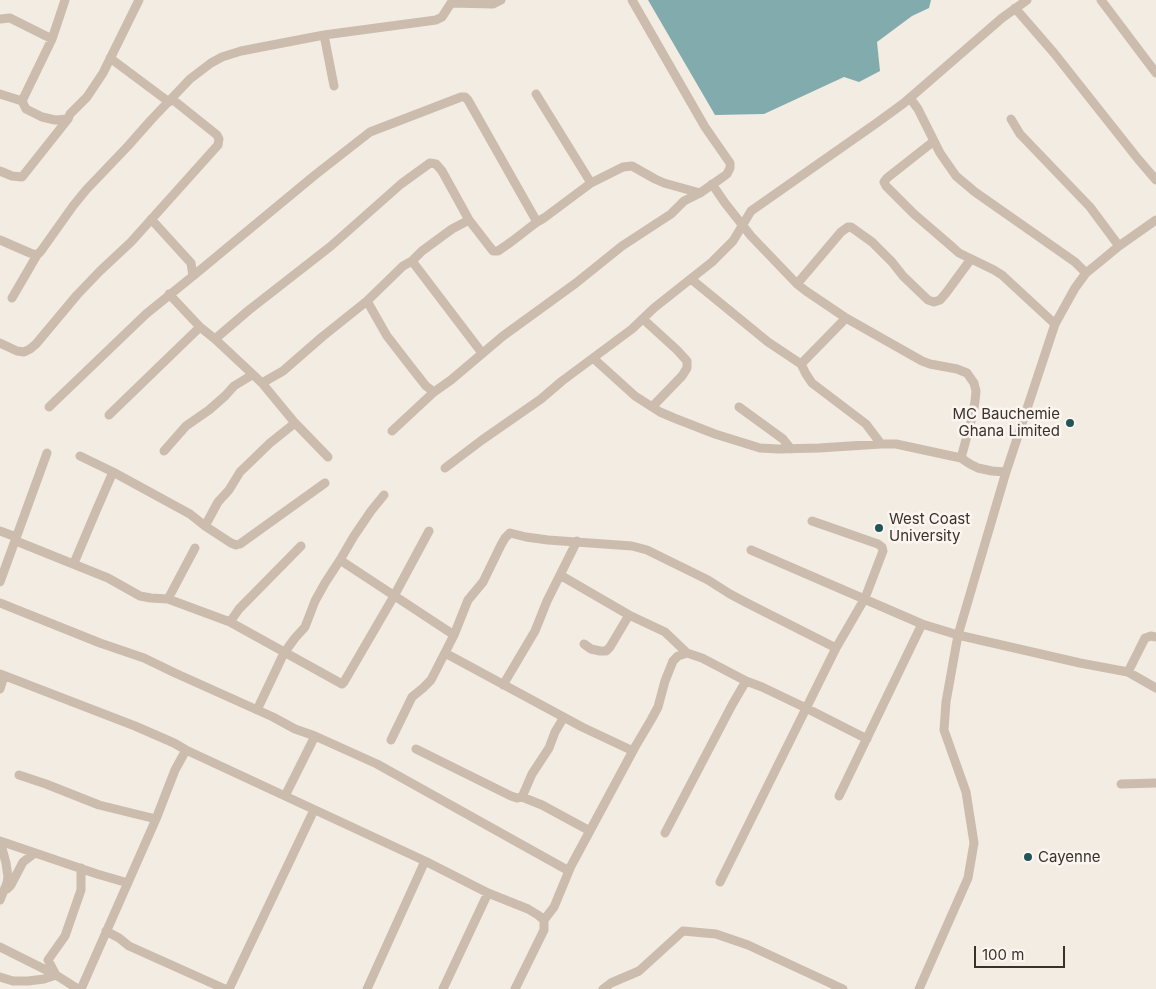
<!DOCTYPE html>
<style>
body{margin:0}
#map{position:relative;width:1156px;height:989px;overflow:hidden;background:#f3ece2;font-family:Inter,sans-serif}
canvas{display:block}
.scale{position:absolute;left:974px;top:946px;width:91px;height:22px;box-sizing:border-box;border:2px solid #3a312c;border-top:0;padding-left:6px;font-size:15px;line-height:18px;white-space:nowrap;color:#3a312c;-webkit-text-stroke:4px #faf5ef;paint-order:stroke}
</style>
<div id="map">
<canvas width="1156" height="989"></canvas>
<div class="scale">100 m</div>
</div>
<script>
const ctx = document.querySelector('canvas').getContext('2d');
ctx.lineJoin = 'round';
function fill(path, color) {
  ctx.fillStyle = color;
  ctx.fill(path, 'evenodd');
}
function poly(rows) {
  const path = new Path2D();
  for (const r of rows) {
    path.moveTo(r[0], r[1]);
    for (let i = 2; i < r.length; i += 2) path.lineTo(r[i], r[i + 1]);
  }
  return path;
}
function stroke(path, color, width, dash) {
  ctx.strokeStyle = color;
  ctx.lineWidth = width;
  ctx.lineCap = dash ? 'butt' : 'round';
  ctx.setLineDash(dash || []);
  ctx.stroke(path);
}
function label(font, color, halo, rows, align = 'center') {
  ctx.font = font + ' Inter,sans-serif';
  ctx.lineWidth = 5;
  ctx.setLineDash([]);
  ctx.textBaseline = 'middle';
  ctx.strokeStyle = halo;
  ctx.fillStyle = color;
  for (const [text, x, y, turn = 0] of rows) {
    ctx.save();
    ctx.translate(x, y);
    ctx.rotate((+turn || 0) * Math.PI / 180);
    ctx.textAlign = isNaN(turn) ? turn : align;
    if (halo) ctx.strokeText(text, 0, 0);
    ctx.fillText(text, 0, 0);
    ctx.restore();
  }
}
fill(poly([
 [648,0,931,0,929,8,912,16,877,42,880,71,859,82,844,77,764,114,715,115]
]), '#82abae');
stroke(poly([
 [1101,0,1156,73],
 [1015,8,1054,53,1138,159,1156,180],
 [0,19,10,18,52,39,22,101],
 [324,35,334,86],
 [52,39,65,0],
 [110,58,169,102],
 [0,94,22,101,26,109,42,117,55,120,68,119],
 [536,94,591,183],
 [910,98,918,109,940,153,956,176,975,192,1075,262,1086,273],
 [1011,119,1020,134,1090,207,1119,246],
 [934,141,887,178,884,182,886,186,914,214,950,245,959,253,994,270,1002,275,1055,324],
 [0,171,12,176,22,177,68,119,70,114,87,97,103,73,139,0],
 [151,219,191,263,193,276],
 [0,240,30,253,37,255],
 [412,261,482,353],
 [691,279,768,342,801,364,806,374,812,383,866,424,881,444],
 [797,284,841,232,848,227,851,227,872,242,892,262,903,276,928,300,934,302,940,300,946,293,971,259],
 [169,294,200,327,215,339,262,383,295,423,328,457],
 [12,298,37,255,41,251,73,206,86,190,128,146,151,120,190,79,211,63,222,57,241,51,324,35,436,20,442,17,451,3,493,4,501,0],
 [367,301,387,336,411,367,426,386,434,392],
 [643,319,677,350,687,361,687,368,682,376,652,407],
 [215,339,249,310,331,246,401,184,430,163,436,164,442,171,469,220,493,251,498,251,511,242,537,222,544,218,591,183,623,167,632,166,655,179,664,183,700,193],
 [0,343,17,351,24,352,30,349,36,344,77,295,100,271,131,242,218,145,219,139,217,135,172,99],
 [593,358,635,396,660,412,674,418,715,434,760,448,778,449,819,448,881,444,896,444,961,458,973,414,975,401,976,391,974,383,967,373,957,369,930,364,922,361,846,318,806,291,797,284,751,236,725,203,712,184],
 [801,364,846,318],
 [262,383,283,371,322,337,367,301,403,266,412,261,422,251,452,229,469,220],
 [49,407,146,314,193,276,315,175,370,132,461,97,465,97,468,100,537,222],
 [739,407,783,439,791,449],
 [109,415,200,327],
 [392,431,434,392,451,380,503,336,576,283,622,246,671,214,684,201,700,193,723,177,727,174,730,168,730,163,705,127,632,0],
 [164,451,186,426,209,410,225,396,234,386,252,375],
 [80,456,113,472,190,514,205,526,231,543,236,545,240,544,325,483],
 [961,458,970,464,978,468,992,471,1006,472],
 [445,468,482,440,541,399,562,381,632,329,654,308,712,262,733,241,751,211,878,122,904,103,1002,18,1027,0],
 [205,526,218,502,229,490,240,472,270,443,295,423],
 [0,531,16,537],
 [16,541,108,578,140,596,151,598,168,599,230,622,342,684,344,682,394,596,429,531],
 [751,550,922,624],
 [340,560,454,635],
 [74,563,96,511,113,472],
 [560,575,629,615,665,632,687,653,702,658,746,681,762,687,806,708,867,739],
 [0,582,47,453],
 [168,599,195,548],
 [0,603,100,643,144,658,175,673,273,717,295,729,315,736,377,764,569,871],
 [230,622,239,609,301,546],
 [584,644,591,649,600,651,606,651,610,647,629,615],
 [445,653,582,727,633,751],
 [1128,672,1145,638,1151,636,1156,637],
 [0,674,135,726,174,743,186,750,425,861,488,893,528,909,538,915,544,920],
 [503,685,535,631,547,601,577,541],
 [0,689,4,676],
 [257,710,284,653,295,638,305,627,315,601,325,583,340,560,354,536,371,511,384,495],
 [391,740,412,697,423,688,431,680,454,635,468,600,483,582,501,545,505,538,510,533,526,537,548,540,632,546,647,550,708,580,730,594,747,603,836,648],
 [416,749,511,796,517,798,522,797,542,805,590,831],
 [19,775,46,784,99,805,156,819],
 [1121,784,1156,783],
 [285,796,315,736],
 [839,796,922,624,958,635,1080,663,1128,672,1156,688],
 [522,797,532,774,549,748,555,732,564,717],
 [665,833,732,705,746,681],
 [0,841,97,874,128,883],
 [720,882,836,648,865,598,883,551,882,547,878,544,812,521],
 [7,889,11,885,23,862,35,853],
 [0,900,7,883,8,877,6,863,0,841],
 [106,931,119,938,129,946,225,989],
 [0,947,56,975,78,989],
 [0,977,13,981,28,981,44,979,56,975,48,960,65,936,81,890,81,868],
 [81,989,156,819,175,770,186,750],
 [229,989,314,810],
 [367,989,425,861],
 [443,989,488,893],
 [515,989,544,930,544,920,554,907,571,866,635,747,651,720,658,707,665,681,673,661,678,656,687,653],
 [603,989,611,983,639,971,683,931,716,934,748,945,843,989],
 [919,989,968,878,974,843,966,792,944,730,946,702,958,635,1006,472,1055,324,1075,288,1086,273,1096,265,1119,246,1156,220]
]), '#cbbcae', 9);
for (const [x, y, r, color] of [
 [1070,423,5,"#23545a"],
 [879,528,5,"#23545a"],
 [1028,857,5,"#23545a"]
]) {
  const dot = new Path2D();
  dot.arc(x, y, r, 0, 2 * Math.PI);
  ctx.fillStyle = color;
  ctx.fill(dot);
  stroke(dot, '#faf5ef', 2);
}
label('15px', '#3a312c', '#faf5ef', [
 ["MC Bauchemie",1060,414,"right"],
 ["Ghana Limited",1060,431,"right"],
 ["West Coast",889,519],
 ["University",889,536],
 ["Cayenne",1038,857]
], 'left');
</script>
